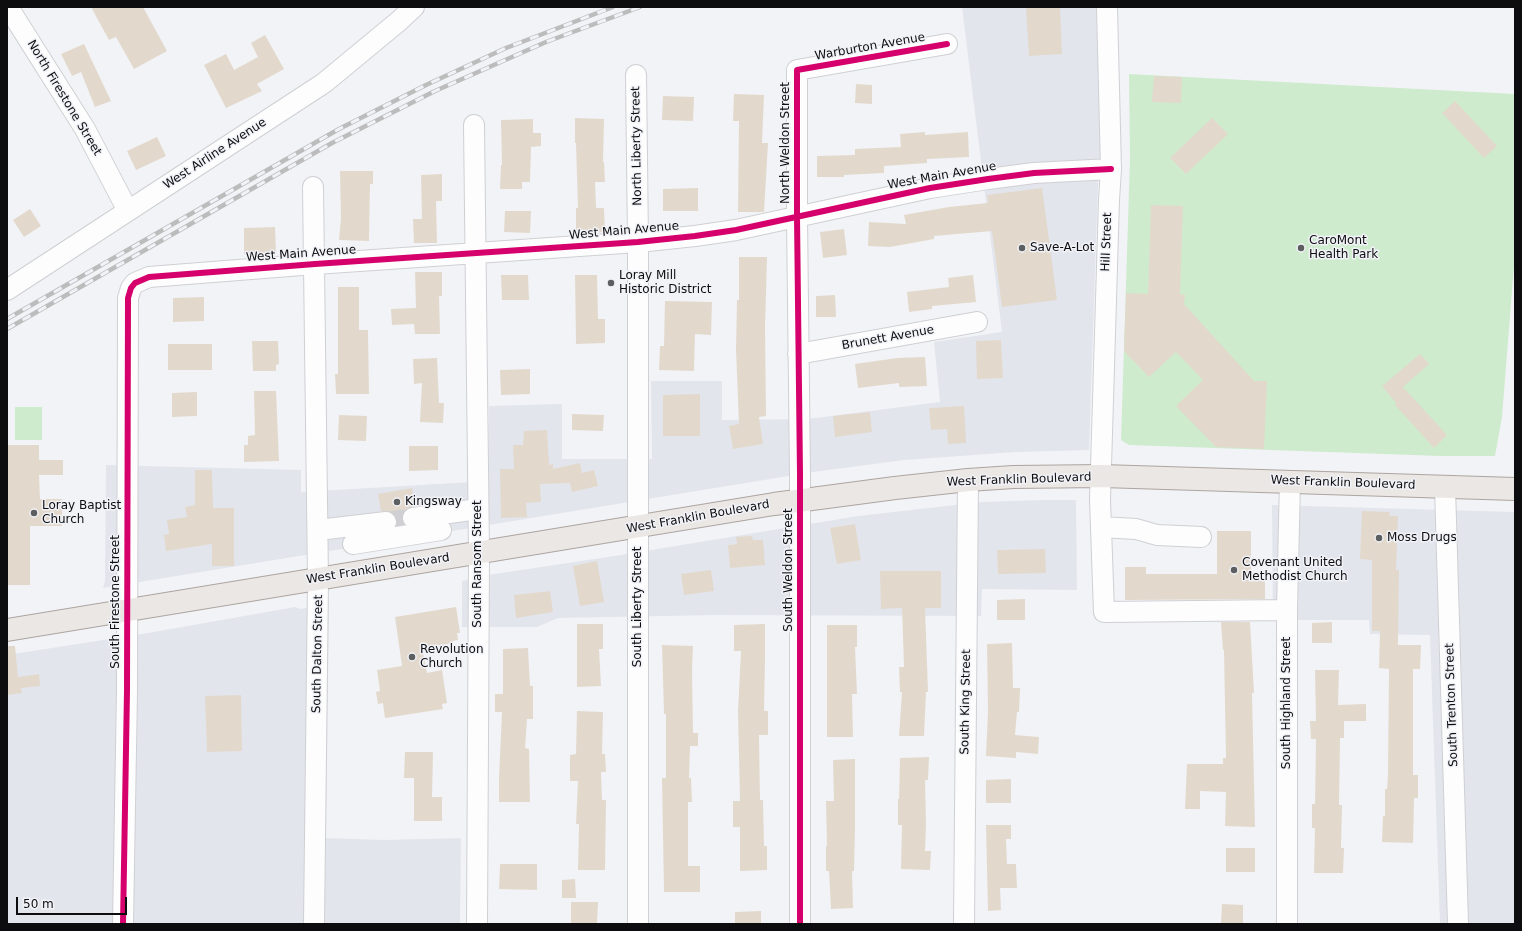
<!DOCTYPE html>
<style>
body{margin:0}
#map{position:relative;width:1522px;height:931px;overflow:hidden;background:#f2f3f7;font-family:"DejaVu Sans",sans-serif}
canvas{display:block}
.frame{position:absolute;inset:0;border:8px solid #0d0d0f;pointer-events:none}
.scale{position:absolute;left:16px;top:897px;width:111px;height:18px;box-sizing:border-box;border:2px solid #0d0d0f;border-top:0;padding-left:5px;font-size:12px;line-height:14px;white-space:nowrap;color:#0d0d0f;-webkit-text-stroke:3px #f1f2f8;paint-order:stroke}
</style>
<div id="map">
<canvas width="1522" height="931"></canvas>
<div class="frame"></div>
<div class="scale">50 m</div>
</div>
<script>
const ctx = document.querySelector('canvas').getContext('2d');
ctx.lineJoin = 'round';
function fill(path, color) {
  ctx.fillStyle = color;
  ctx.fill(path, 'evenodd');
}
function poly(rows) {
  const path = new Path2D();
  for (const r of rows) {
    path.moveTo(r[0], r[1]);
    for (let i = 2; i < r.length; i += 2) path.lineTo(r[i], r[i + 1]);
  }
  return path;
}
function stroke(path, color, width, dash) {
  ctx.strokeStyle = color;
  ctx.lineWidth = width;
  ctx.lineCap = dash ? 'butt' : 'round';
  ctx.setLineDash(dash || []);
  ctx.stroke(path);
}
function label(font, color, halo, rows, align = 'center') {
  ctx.font = font + ' "DejaVu Sans",sans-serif';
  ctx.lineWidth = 3;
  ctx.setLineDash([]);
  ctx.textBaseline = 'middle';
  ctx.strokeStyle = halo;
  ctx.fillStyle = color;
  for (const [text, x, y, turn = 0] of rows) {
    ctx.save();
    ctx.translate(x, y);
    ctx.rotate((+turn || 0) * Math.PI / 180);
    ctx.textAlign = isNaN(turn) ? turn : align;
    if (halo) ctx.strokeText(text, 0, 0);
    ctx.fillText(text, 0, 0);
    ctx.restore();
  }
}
fill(poly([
 [962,7,1096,7,1101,153,1098,184,1089,450,1016,452,904,460,813,472,103,588,105,581,106,465,301,470,301,492,489,481,489,406,562,404,562,459,652,459,651,381,722,381,722,420,808,419,940,402,934,342,1002,332],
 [1043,500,1076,500,1077,590,982,589,981,616,716,615,558,618,537,627,462,627,462,581,488,575,621,555,858,516,982,502],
 [1272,505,1515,512,1515,924,1440,924,1430,635,1370,634,1369,620,1273,620],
 [329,603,326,838,384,840,461,838,460,924,7,924,7,655,148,633,295,607,301,609]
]), '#e3e5ed');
fill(poly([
 [1129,74,1515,94,1515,253,1502,417,1495,456,1441,456,1129,445,1121,440,1130,159],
 [15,407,42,407,42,440,15,440]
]), '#cfebcd');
fill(poly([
 [91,7,143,7,167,51,134,69,116,37,109,40],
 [1026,7,1060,7,1062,54,1029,56],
 [265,35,284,69,257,84,262,91,226,108,204,65,226,54,234,70,258,57,251,43],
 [84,44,111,101,95,107,81,72,72,76,61,54],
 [1154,76,1182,77,1181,103,1152,102],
 [856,84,872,85,872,104,855,103],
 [734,94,764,95,762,143,768,143,764,212,738,212,739,121,733,121],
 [663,96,694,97,693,121,662,120],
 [1455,101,1497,146,1484,158,1442,113],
 [575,118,604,119,603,162,604,162,605,182,595,182,596,208,604,208,605,232,576,233,576,208,578,208,576,143,575,143],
 [1212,118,1228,134,1186,174,1170,158],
 [533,119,533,133,541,133,541,146,531,147,530,182,522,182,522,189,500,189,501,165,502,165,501,120],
 [925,132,925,135,968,132,969,157,927,159,927,163,884,166,884,173,844,175,844,177,817,177,817,156,855,155,855,149,901,147,900,134],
 [157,137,166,156,136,170,127,151],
 [340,171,373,171,373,184,370,184,369,241,339,240,341,219],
 [442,174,442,201,436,201,437,243,414,243,413,219,422,219,421,175],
 [698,188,698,211,663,211,663,189],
 [1042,188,1057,300,1002,307,992,231,934,236,934,239,890,247,868,246,869,222,906,224,904,215,949,207,988,203,987,195],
 [1151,205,1183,206,1180,294,1185,295,1184,304,1254,381,1267,381,1264,449,1216,447,1176,406,1203,380,1176,352,1149,377,1124,351,1126,293,1148,294],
 [30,209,41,226,24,237,13,220],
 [505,211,531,211,530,233,504,232],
 [275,227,276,254,244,254,244,228],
 [844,229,847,255,823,258,820,232],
 [739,257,767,257,765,327,766,416,759,417,763,444,733,449,729,426,739,424,736,349,737,300,739,300],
 [415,272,442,272,442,296,439,296,440,334,415,334,414,324,392,325,391,309,416,308],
 [501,275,528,275,529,300,502,300],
 [575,275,597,275,598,319,605,319,605,343,576,344],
 [973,275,976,302,932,306,932,309,909,312,907,292,949,287,948,278],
 [338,287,359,287,359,330,368,330,369,394,336,394,335,374,338,374],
 [835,295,836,317,816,317,816,296],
 [204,297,204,321,173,322,173,298],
 [665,301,712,302,711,335,695,334,694,371,659,370,660,346,664,346],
 [1001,340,1003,378,977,379,976,341],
 [252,341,278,341,279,364,276,365,276,371,253,371],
 [168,344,212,344,212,370,168,370],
 [1420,354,1429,364,1403,387,1447,435,1434,448,1395,405,1396,403,1382,386],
 [925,357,927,386,899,387,899,383,858,388,855,364,897,358],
 [437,358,439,403,444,403,443,423,420,422,422,383,414,384,413,359],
 [530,369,530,394,501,395,500,370],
 [254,391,276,391,279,461,244,462,244,445,248,445,248,436,255,435],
 [197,392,197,416,172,417,172,393],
 [700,394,700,436,663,436,663,395],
 [964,406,966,443,948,444,947,429,931,430,929,408],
 [870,412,872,432,835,437,833,416],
 [572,414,604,415,603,431,572,430],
 [339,415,367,416,366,441,338,440],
 [547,430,549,465,553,464,553,469,580,463,582,473,594,470,598,486,572,492,570,483,540,484,541,502,526,503,527,517,501,518,500,469,514,469,513,445,523,445,524,431],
 [7,445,39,445,39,460,63,460,63,475,39,475,40,499,62,499,62,526,30,526,30,585,7,585],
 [409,446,438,446,438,470,409,471],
 [195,470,212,470,213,508,234,508,234,566,212,566,212,544,166,551,164,535,169,534,167,520,187,517,185,507,195,505],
 [412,488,415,506,406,509,402,514,402,519,404,524,397,525,397,520,395,515,390,511,381,511,378,494],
 [1362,511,1390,512,1389,516,1398,516,1396,570,1399,570,1398,645,1421,645,1420,669,1413,669,1413,775,1418,775,1418,798,1414,798,1413,843,1382,842,1383,816,1385,816,1385,789,1387,789,1388,775,1389,669,1379,668,1380,631,1372,631,1372,560,1360,559],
 [855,524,861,560,837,564,830,528],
 [1217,531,1251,531,1251,581,1265,581,1265,599,1125,600,1125,567,1146,567,1146,574,1217,574],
 [752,536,753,540,763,540,765,565,730,568,728,545,737,544,736,537],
 [1045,549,1046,573,998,574,997,550],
 [597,561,604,602,580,606,573,566],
 [711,570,714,591,684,595,681,574],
 [880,571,941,571,941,608,925,608,928,692,926,692,924,736,899,736,902,692,900,692,899,667,904,667,902,608,881,609],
 [550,591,553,612,516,618,514,595],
 [1025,599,1025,620,997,620,997,600],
 [456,607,460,633,457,633,458,640,453,641,453,643,422,648,427,673,442,670,447,703,442,704,443,709,385,718,383,703,378,704,376,692,380,691,377,670,402,666,395,617],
 [1221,622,1250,622,1254,693,1252,693,1255,827,1225,826,1226,792,1200,791,1200,809,1185,809,1187,764,1223,764,1223,758,1226,758,1224,650,1223,650],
 [1332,622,1332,643,1312,643,1312,623],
 [577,624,603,624,603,649,599,649,601,686,577,687],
 [765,624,765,660,764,711,768,711,768,735,759,735,760,800,763,800,764,846,767,846,767,870,740,871,740,827,733,827,733,801,740,801,738,711,741,651,734,651,734,625],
 [827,625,857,625,857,647,855,647,857,694,852,694,853,737,827,737],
 [1012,643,1013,688,1020,688,1019,712,1017,712,1015,735,1039,737,1038,754,1016,752,1016,758,986,756,988,712,987,644],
 [662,645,693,646,692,669,693,733,698,733,698,746,690,746,689,778,691,778,692,802,688,802,688,866,700,866,700,892,664,892,662,778,666,778,666,714,664,714],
 [7,646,15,646,18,677,39,674,40,686,21,688,22,693,7,695],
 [528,648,530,686,533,686,533,719,527,719,525,748,529,749,530,802,499,802,499,779,502,712,495,712,495,694,503,694,503,649],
 [1315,670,1339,670,1338,705,1366,704,1366,721,1344,721,1344,738,1340,738,1339,805,1342,805,1341,848,1344,848,1343,873,1314,873,1315,828,1312,828,1312,804,1315,804,1316,739,1311,739,1310,721,1316,721],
 [241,695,242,751,207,752,205,696],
 [577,711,603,712,602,754,605,754,606,772,601,772,602,800,606,800,605,870,578,870,579,824,576,824,578,781,570,781,570,755,576,754],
 [405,752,433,752,432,797,442,797,442,821,414,821,414,778,404,778],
 [929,757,928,780,925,780,926,825,925,851,931,851,930,870,901,869,902,825,898,825,898,799,899,799,900,758],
 [855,759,855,828,854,871,852,871,853,908,831,909,829,871,826,871,826,846,827,846,826,801,834,801,833,760],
 [1011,779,1011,803,986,803,986,780],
 [986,825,1011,825,1011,839,1006,839,1007,864,1016,864,1017,888,1000,888,1001,910,988,911],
 [1226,848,1255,848,1255,872,1226,872],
 [500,864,537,864,537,890,499,889],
 [575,879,576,898,562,898,562,880],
 [571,902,598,902,597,924,571,924],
 [1222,904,1243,905,1243,924,1221,924],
 [761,911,761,924,735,924,735,912]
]), '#e2d9cc');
stroke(poly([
 [386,522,413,518]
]), '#d0d0d4', 20, [20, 10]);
const minor = poly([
 [8,7,85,129,128,211],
 [1107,8,1111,169,1109,200,1100,500,1104,612,1287,610],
 [636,75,638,242,638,924],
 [474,125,479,553,477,924],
 [313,187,318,579,314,924],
 [7,290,324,83,399,21,414,7],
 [798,354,977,322],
 [1445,487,1458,924],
 [413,518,478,509],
 [1101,527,1136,529,1157,535,1201,537],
 [318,530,386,522],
 [353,544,441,530],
 [123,924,127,691,128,298,131,288,135,283,149,277,315,264,638,242,695,236,736,230,930,188,988,179,1034,173,1111,169],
 [800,924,800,474,797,217,797,70,947,44],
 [964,924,968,480],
 [1287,924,1287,610,1290,481]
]);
const major = poly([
 [7,630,774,504,895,488,968,480,1013,477,1102,476,1515,489]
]);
stroke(minor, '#cfd0d3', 22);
stroke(major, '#aca5a0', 24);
stroke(minor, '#fdfdfe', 20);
stroke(major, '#ebe7e4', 22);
const rail = poly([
 [7,319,339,129,426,85,506,48,613,7],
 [7,329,332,143,435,91,546,42,640,7]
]);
stroke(rail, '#bcbcbd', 4.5);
stroke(rail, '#f1f2f8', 3, [9]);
stroke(poly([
 [123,924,127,691,128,298,131,288,135,283,149,277,315,264,638,242,695,236,736,230,930,188,988,179,1034,173,1111,169],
 [800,924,800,474,797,217,797,70,947,44]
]), '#d6006c', 6);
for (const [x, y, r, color] of [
 [1022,248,4,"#5d5e60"],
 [1301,248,4,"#5d5e60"],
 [611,283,4,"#5d5e60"],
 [397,502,4,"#5d5e60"],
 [34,513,4,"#5d5e60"],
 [1379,538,4,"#5d5e60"],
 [1234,570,4,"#5d5e60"],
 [412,657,4,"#5d5e60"]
]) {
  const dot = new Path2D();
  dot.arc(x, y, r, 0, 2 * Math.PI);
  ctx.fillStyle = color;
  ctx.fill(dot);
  stroke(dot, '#f1f2f8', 1.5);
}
label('12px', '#0d0d0f', '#f1f2f8', [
 ["Warburton Avenue",870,47,-10],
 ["North Firestone Street",64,98,59],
 ["North Weldon Street",786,143,-90],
 ["North Liberty Street",637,146,-91],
 ["West Airline Avenue",215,154,-33],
 ["West Main Avenue",942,176,-10],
 ["West Main Avenue",624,231,-5],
 ["Hill Street",1107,242,-88],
 ["West Main Avenue",301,254,-4],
 ["Brunett Avenue",888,338,-10],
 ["West Franklin Boulevard",1019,480,-2],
 ["West Franklin Boulevard",1343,483,2],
 ["West Franklin Boulevard",698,517,-10],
 ["South Ransom Street",478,564,-90],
 ["West Franklin Boulevard",378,569,-9],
 ["South Weldon Street",789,570,-90],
 ["South Firestone Street",116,602,-90],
 ["South Liberty Street",638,607,-90],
 ["South Dalton Street",318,654,-89],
 ["South King Street",966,702,-89],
 ["South Highland Street",1287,703,-90],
 ["South Trenton Street",1452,705,-92]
]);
label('12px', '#0d0d0f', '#f1f2f8', [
 ["CaroMont",1309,241],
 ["Health Park",1309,255],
 ["Save-A-Lot",1030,248],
 ["Loray Mill",619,276],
 ["Historic District",619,290],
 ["Kingsway",405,502],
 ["Loray Baptist",42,506],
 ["Church",42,520],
 ["Moss Drugs",1387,538],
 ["Covenant United",1242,563],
 ["Methodist Church",1242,577],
 ["Revolution",420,650],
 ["Church",420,664]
], 'left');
</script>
